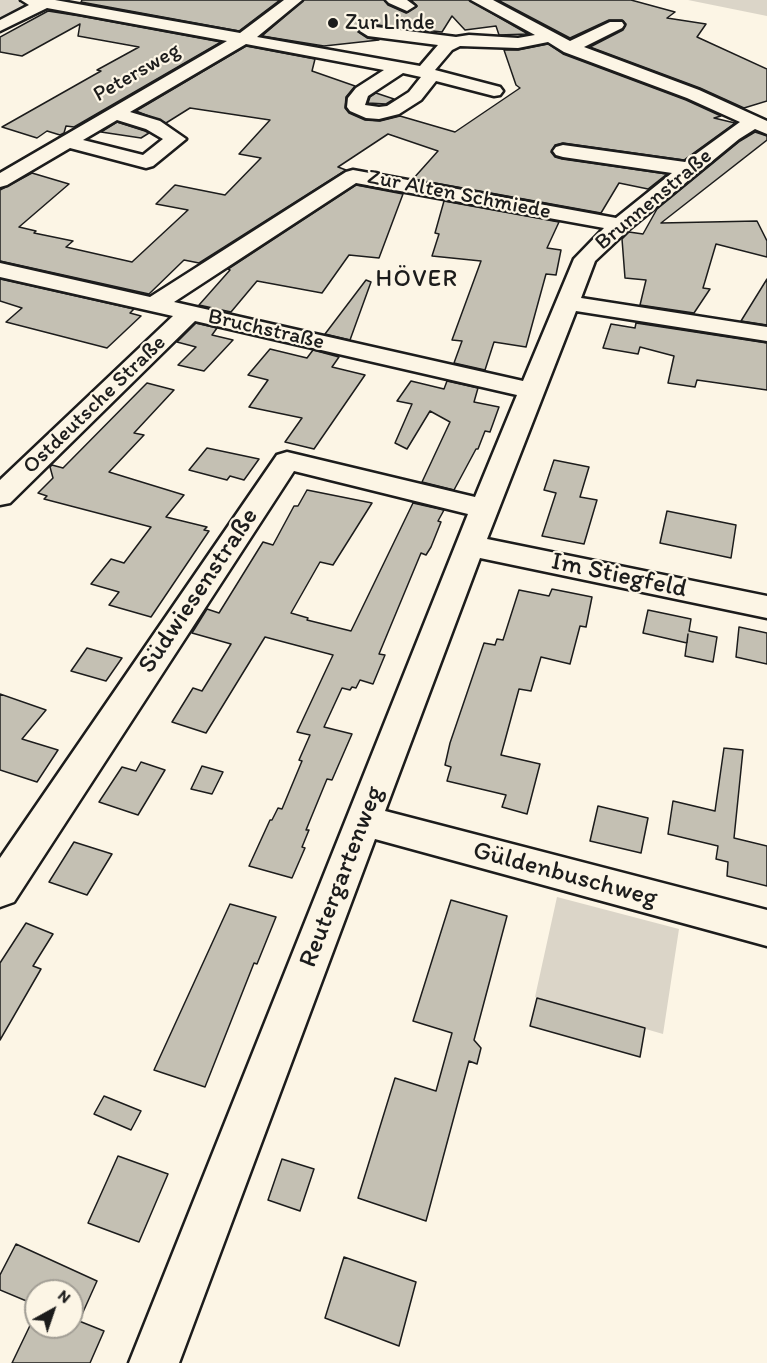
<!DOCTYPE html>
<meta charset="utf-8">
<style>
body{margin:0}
#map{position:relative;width:767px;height:1363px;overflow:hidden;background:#fcf5e5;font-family:Itim,sans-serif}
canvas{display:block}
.north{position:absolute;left:24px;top:1279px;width:60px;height:60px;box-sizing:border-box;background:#fcf5e5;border:2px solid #a29e95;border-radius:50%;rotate:40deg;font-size:16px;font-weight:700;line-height:24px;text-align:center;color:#1c1c1c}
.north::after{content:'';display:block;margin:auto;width:21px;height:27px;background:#1c1c1c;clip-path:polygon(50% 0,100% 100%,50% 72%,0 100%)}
</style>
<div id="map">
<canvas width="767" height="1363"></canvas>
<div class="north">N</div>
</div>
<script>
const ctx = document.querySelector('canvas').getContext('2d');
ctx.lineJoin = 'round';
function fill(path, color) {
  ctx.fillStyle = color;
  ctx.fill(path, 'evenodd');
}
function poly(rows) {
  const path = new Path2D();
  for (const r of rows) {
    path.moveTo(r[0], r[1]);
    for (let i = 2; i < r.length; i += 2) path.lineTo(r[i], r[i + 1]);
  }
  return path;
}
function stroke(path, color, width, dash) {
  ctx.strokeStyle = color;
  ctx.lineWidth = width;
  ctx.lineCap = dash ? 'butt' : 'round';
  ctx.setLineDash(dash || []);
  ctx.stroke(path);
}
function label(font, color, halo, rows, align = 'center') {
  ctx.font = font + ' Itim,sans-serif';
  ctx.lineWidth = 4.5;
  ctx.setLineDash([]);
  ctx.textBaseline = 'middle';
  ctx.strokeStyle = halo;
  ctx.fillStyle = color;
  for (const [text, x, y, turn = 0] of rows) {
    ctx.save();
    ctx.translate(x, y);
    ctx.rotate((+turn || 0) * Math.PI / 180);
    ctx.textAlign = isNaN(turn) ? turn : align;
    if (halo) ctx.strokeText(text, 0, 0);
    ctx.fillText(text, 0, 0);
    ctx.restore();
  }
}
fill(poly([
 [0,0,16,0,32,3,0,20],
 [688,0,767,0,767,16],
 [557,897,679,929,663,1034,535,997]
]), '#dbd5c8');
const building = poly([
 [82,0,280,0,239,31,81,2,82,0],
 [304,0,384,0,388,5,406,13,417,6,411,0,469,0,528,34,499,35,496,26,465,30,452,16,442,32,368,24,358,32,367,38,379,40,324,46,262,36,304,0],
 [498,0,631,0,675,12,667,18,706,24,697,37,767,69,767,101,744,108,700,88,590,47,623,30,626,24,622,20,609,20,570,38,498,0],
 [48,11,80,16,221,42,74,127,66,126,64,133,60,135,47,131,37,138,2,127,101,71,97,70,139,47,78,36,80,24,22,56,0,52,0,37,48,11],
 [548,44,563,54,686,100,721,116,714,118,735,123,684,160,563,143,555,145,551,152,555,157,562,159,667,174,648,189,619,183,601,213,413,179,438,151,388,134,338,167,346,170,199,263,184,260,149,294,0,261,0,190,32,173,69,184,19,227,36,231,34,233,73,241,66,247,132,262,188,210,156,204,175,185,225,195,261,158,239,154,270,120,190,108,166,123,136,111,246,46,315,59,312,71,355,86,346,97,345,108,349,113,365,120,380,121,400,116,455,132,520,88,516,85,504,50,518,50,548,44],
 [376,93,394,99,386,104,368,103,370,97,376,93],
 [117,122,145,131,149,133,141,138,101,132,117,122],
 [755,132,767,136,767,140,661,223,757,221,767,241,767,257,716,244,703,288,710,289,694,313,640,305,646,280,625,278,622,239,629,232,643,234,657,209,740,141,755,132],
 [356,185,403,194,379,258,349,255,322,293,257,281,231,312,199,305,230,270,228,269,356,185],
 [444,201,559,222,547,248,561,250,556,275,546,274,526,347,494,342,485,370,454,363,462,341,452,340,481,261,432,256,439,234,435,233,444,201],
 [0,279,134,309,130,313,141,316,107,348,6,322,22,308,0,301,0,279],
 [767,279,767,325,741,321,767,279],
 [366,280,371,282,350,340,325,334,366,280],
 [196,323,217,328,212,335,233,340,204,371,178,365,196,347,177,342,196,323],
 [636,323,767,343,767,390,697,380,695,387,668,383,674,356,640,347,638,354,603,348,611,324,635,328,636,323],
 [270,349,307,358,313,350,339,357,332,367,365,375,314,449,285,442,302,418,249,407,268,380,248,375,270,349],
 [411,381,444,389,447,381,478,388,474,402,499,407,490,432,485,431,478,449,476,449,454,490,422,482,450,422,430,411,407,449,395,443,412,404,397,401,411,381],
 [147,383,174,390,134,433,144,435,109,472,184,495,166,517,207,527,204,530,209,531,151,617,109,605,119,592,91,584,111,559,124,563,151,527,44,499,47,496,38,493,53,478,50,467,52,465,63,468,147,383],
 [207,448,259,459,244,480,230,476,227,480,189,470,207,448],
 [554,460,589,467,580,497,597,500,584,544,542,536,556,493,544,490,554,460],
 [307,490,372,503,333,565,320,562,291,613,308,618,307,620,351,631,413,503,444,510,438,521,441,522,431,547,426,555,421,553,379,654,385,655,373,684,360,680,356,688,352,687,350,690,342,688,324,727,352,734,332,780,327,779,306,830,309,830,302,847,305,848,292,878,249,866,270,820,272,820,278,808,282,809,302,761,299,760,310,735,297,732,333,655,265,637,206,733,172,722,193,688,202,691,231,644,192,633,207,609,219,613,263,542,273,545,294,506,298,506,307,490],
 [667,511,736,525,731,558,660,543,667,511],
 [552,589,592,597,586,627,580,626,570,664,541,657,531,691,519,689,501,755,540,764,527,814,502,807,506,795,447,781,451,767,445,765,450,743,484,643,495,645,497,639,503,640,519,590,549,596,552,589],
 [648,610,691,619,689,631,717,637,713,662,685,656,688,634,687,643,643,633,648,610],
 [739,627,767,633,767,664,736,657,739,627],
 [87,648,122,658,106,681,71,671,87,648],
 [0,694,46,710,22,739,58,750,37,782,0,770,0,694],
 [724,748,743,750,734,838,767,846,767,886,727,876,728,862,716,859,718,846,668,834,673,801,715,811,724,748],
 [141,762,165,770,138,815,99,802,122,767,136,771,141,762],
 [202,766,223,772,212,794,191,789,202,766],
 [598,806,648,818,641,853,590,841,598,806],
 [74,842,112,854,87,895,49,882,74,842],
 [451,900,507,916,474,1040,481,1048,477,1064,469,1061,426,1221,358,1198,395,1078,436,1091,452,1033,413,1021,451,900],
 [230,904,276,917,257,964,254,963,205,1087,154,1070,230,904],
 [26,923,53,934,33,966,41,969,0,1040,0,963,26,923],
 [537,998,645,1028,640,1057,530,1026,537,998],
 [104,1096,141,1111,131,1130,94,1114,104,1096],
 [118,1156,168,1174,139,1242,88,1223,118,1156],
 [282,1159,314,1169,300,1211,268,1200,282,1159],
 [16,1244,97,1281,79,1321,104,1331,90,1363,12,1363,36,1313,36,1327,72,1327,72,1291,36,1291,36,1305,0,1290,0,1275,16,1244],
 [344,1257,416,1282,399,1346,325,1318,344,1257]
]);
fill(building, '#c4c0b3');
stroke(building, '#1c1c1c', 1.5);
const minor = poly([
 [21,0,55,0,240,33,284,0,302,0,257,37,420,66,438,45,368,36,360,31,368,26,456,37,469,35,518,38,535,35,471,0,493,0,570,41,610,22,622,22,624,25,622,28,584,47,699,90,767,121,767,134,755,129,739,139,628,230,595,261,581,298,767,327,767,341,576,311,487,539,767,596,767,618,480,558,385,811,767,910,767,946,375,839,179,1363,129,1363,468,514,294,471,14,902,0,907,0,858,277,455,287,452,475,497,517,395,195,321,10,503,0,505,0,480,173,316,0,277,0,263,150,297,346,172,353,170,616,218,672,173,563,157,556,155,553,151,556,147,563,145,685,162,740,122,687,98,564,52,548,42,518,48,460,46,452,50,435,70,500,87,503,91,500,95,494,96,436,81,421,100,399,114,379,119,366,118,350,111,347,107,348,98,356,88,384,70,246,44,130,112,160,121,186,139,153,166,146,168,70,148,7,185,0,187,0,173,227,41,47,8,0,31,0,20,29,5,21,0],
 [403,73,421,77,409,92,387,106,379,107,365,105,368,96,403,73],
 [117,120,146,129,163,139,143,155,83,140,117,120],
 [356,183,604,228,574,259,523,381,174,302,356,183],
 [386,0,407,0,415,6,407,11,389,3,386,0]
]);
stroke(minor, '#1c1c1c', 5);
fill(minor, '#fcf5e5');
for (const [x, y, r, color] of [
 [333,23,6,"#1c1c1c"]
]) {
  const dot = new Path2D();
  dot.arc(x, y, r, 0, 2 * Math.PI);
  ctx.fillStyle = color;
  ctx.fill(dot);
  stroke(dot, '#fcf5e5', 2);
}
label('22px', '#1c1c1c', '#fcf5e5', [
 ["Zur Linde",345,23]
], 'left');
label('22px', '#1c1c1c', '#fcf5e5', [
 ["Petersweg",137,73,-30],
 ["Zur Alten Schmiede",459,195,11],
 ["Brunnenstraße",654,200,-40],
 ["Bruchstraße",266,330,13],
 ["Ostdeutsche Straße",95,405,-44]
]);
ctx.letterSpacing = '1.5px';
label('24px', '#1c1c1c', '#fcf5e5', [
 ["HÖVER",417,280]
]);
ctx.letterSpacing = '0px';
label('26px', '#1c1c1c', '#fcf5e5', [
 ["Im Stiegfeld",619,576,12],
 ["Südwiesenstraße",199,591,-56],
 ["Güldenbuschweg",565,875,15],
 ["Reutergartenweg",342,877,-69]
]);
</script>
